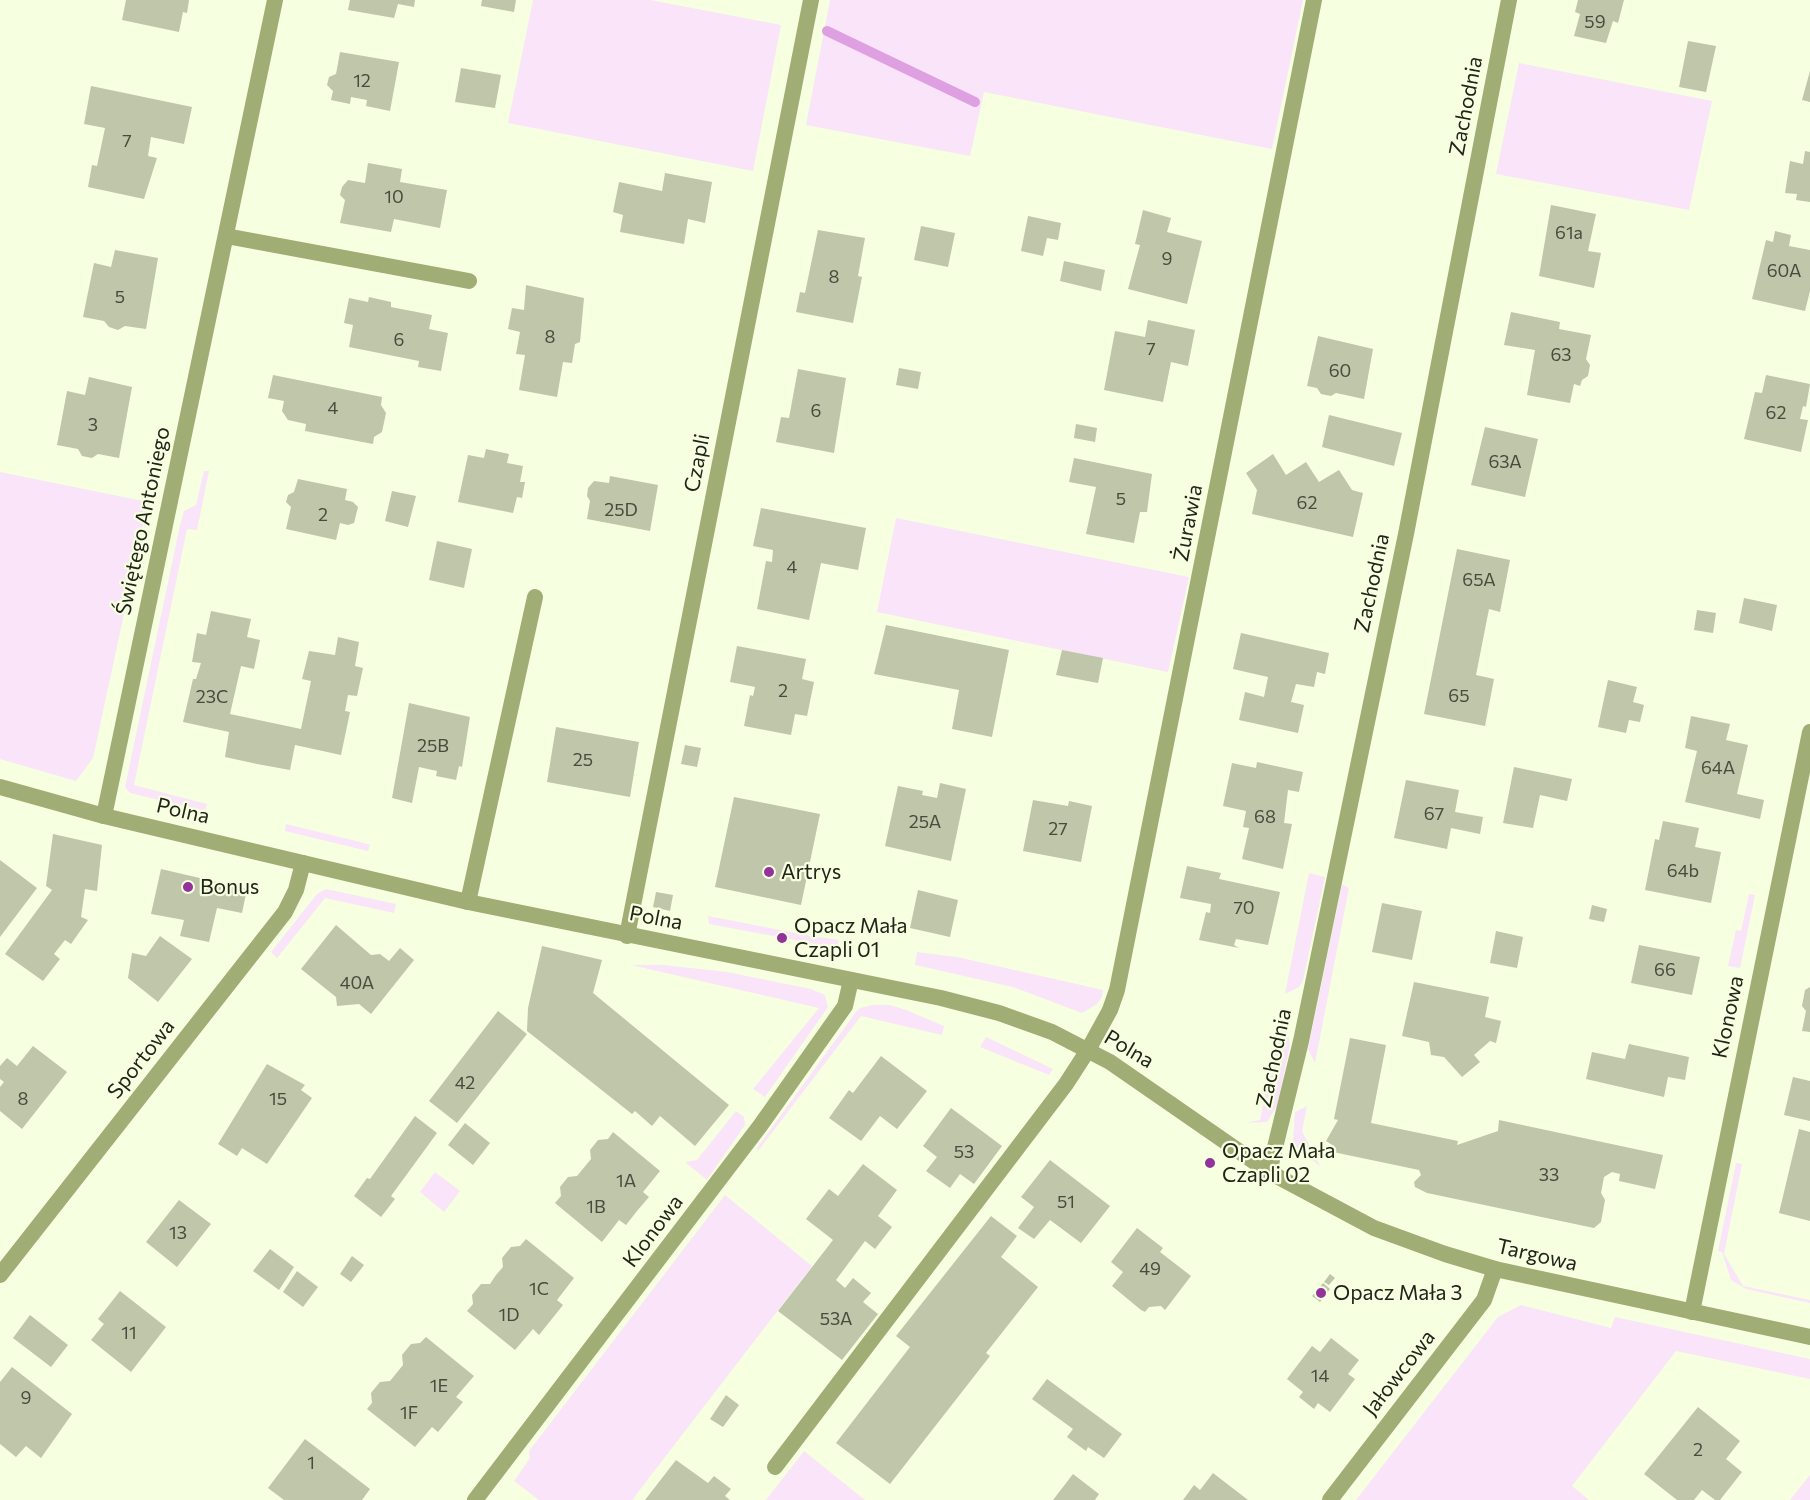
<!DOCTYPE html>
<meta charset="utf-8">
<style>
body{margin:0}
canvas{display:block;background:#f7ffe1}
</style>
<canvas width="1810" height="1500"></canvas>
<script>
const ctx = document.querySelector('canvas').getContext('2d');
ctx.lineJoin = 'round';
function fill(path, color) {
  ctx.fillStyle = color;
  ctx.fill(path, 'evenodd');
}
function poly(rows) {
  const path = new Path2D();
  for (const r of rows) {
    path.moveTo(r[0], r[1]);
    for (let i = 2; i < r.length; i += 2) path.lineTo(r[i], r[i + 1]);
  }
  return path;
}
function stroke(path, color, width, dash) {
  ctx.strokeStyle = color;
  ctx.lineWidth = width;
  ctx.lineCap = dash ? 'butt' : 'round';
  ctx.setLineDash(dash || []);
  ctx.stroke(path);
}
function label(font, color, halo, rows, align = 'center') {
  ctx.font = font + ' Commissioner,sans-serif';
  ctx.lineWidth = 4.5;
  ctx.setLineDash([]);
  ctx.textBaseline = 'middle';
  ctx.strokeStyle = halo;
  ctx.fillStyle = color;
  for (const [text, x, y, turn = 0] of rows) {
    ctx.save();
    ctx.translate(x, y);
    ctx.rotate((+turn || 0) * Math.PI / 180);
    ctx.textAlign = isNaN(turn) ? turn : align;
    if (halo) ctx.strokeText(text, 0, 0);
    ctx.fillText(text, 0, 0);
    ctx.restore();
  }
}
fill(poly([
 [533,0,650,0,781,25,753,171,508,123],
 [830,0,1303,0,1272,149,984,92,970,156,806,125],
 [1519,63,1712,101,1689,210,1496,174],
 [204,471,209,471,197,530,187,529,134,785,207,804,205,811,130,793,125,787,180,525,184,511,196,505],
 [0,472,148,502,93,758,76,781,0,759],
 [896,518,1189,577,1168,672,877,612],
 [286,824,360,842,370,845,368,851,285,831],
 [1309,873,1325,877,1303,981,1299,987,1285,994],
 [1342,884,1349,888,1315,1063,1308,1049],
 [326,889,396,904,394,913,325,898,277,958,271,952,317,894],
 [1749,894,1755,895,1740,968,1728,966,1736,930,1741,931],
 [708,916,811,936,839,940,837,948,709,924],
 [917,952,957,957,1103,990,1102,997,1097,1004,1082,1013,1013,987,915,965],
 [631,965,664,965,727,972,811,989,825,995,828,1007,765,1097,753,1089,819,1008],
 [873,1005,890,1005,906,1010,944,1026,942,1035,861,1016,758,1151,757,1148,856,1012,860,1008],
 [1279,1024,1287,1029,1290,1045,1277,1106,1267,1122,1246,1123,1260,1120],
 [986,1037,1053,1069,1049,1075,980,1047],
 [1307,1106,1302,1131,1320,1166,1295,1147,1293,1140,1295,1112],
 [736,1111,744,1117,745,1125,707,1180,685,1162,697,1160],
 [1736,1163,1742,1164,1724,1254,1743,1286,1810,1300,1810,1303,1746,1289,1731,1280,1722,1252,1718,1251],
 [435,1172,460,1191,444,1212,420,1192],
 [725,1195,812,1266,632,1500,539,1500,514,1481,530,1458,529,1451],
 [1521,1305,1611,1328,1615,1317,1810,1359,1810,1379,1676,1351,1572,1486,1589,1500,1356,1500,1498,1317],
 [804,1451,865,1500,766,1500],
 [1810,1475,1810,1500,1790,1500]
]), '#f9e4f9');
stroke(poly([
 [827,31,975,102]
]), '#dfa0e2', 10);
fill(poly([
 [126,0,189,0,187,13,183,12,179,32,122,20],
 [350,0,415,0,414,7,398,4,394,18,348,10],
 [482,0,516,0,514,12,481,6],
 [1578,0,1624,0,1618,23,1613,21,1606,43,1574,36,1580,14,1575,12],
 [1688,41,1716,46,1706,92,1679,87],
 [340,52,399,62,390,111,366,106,367,100,351,97,350,104,331,100,333,91,327,85,329,77,336,74],
 [461,68,501,75,495,108,455,102],
 [1810,71,1810,102,1802,100],
 [91,86,192,107,184,144,151,137,148,156,157,158,144,199,88,187,92,165,97,166,105,128,84,124],
 [1805,151,1810,152,1810,202,1796,200,1797,194,1785,193,1790,161,1803,164],
 [368,163,402,169,400,182,447,190,440,228,394,219,391,232,340,223,345,200,340,195,342,187,348,180,365,183],
 [665,173,712,182,705,223,688,219,684,244,620,232,623,215,613,212,619,182,662,191],
 [1551,205,1596,214,1588,251,1601,253,1594,288,1539,276],
 [1143,210,1171,218,1167,232,1202,241,1187,304,1128,289,1140,245,1135,244],
 [1028,216,1061,223,1058,240,1047,238,1043,256,1021,251],
 [921,226,955,233,948,267,914,260],
 [818,230,865,238,858,276,862,277,853,323,796,312,800,292,805,293],
 [1775,231,1791,235,1789,246,1810,250,1810,291,1805,311,1752,299,1766,240,1773,242],
 [115,250,158,258,146,329,125,326,118,330,109,327,104,321,83,317,94,263,111,267],
 [1064,261,1105,270,1101,291,1060,281],
 [526,285,584,298,580,342,575,344,572,363,563,362,557,397,519,390,525,355,516,354,520,332,508,329,512,308,524,310],
 [369,297,391,302,391,307,432,315,429,329,448,333,441,371,418,367,419,361,349,347,353,325,344,323,349,298,368,302],
 [1511,312,1560,322,1559,329,1591,335,1586,359,1590,365,1588,376,1582,380,1580,386,1574,384,1570,403,1527,395,1535,350,1504,345],
 [1148,320,1195,330,1188,366,1171,362,1163,402,1104,390,1115,331,1145,337],
 [1318,336,1373,349,1364,399,1336,393,1331,396,1321,394,1317,388,1307,386],
 [899,368,921,372,918,389,896,385],
 [798,369,846,378,834,453,776,442,781,417,789,418],
 [273,375,382,397,381,405,386,413,382,432,374,437,373,444,305,431,306,424,288,420,282,411,284,401,268,398],
 [1766,375,1810,384,1806,407,1803,406,1800,419,1808,420,1801,452,1744,439,1755,392,1762,393],
 [89,377,132,387,119,458,98,454,92,458,82,456,78,449,57,445,67,391,85,395],
 [1329,415,1402,433,1394,466,1322,447],
 [1076,424,1097,428,1095,442,1074,438],
 [1485,427,1538,439,1525,497,1471,485],
 [486,449,509,454,507,463,523,466,520,482,525,482,522,498,517,497,513,513,458,502,468,455,484,458],
 [1273,454,1286,475,1306,462,1319,482,1339,470,1352,490,1363,493,1353,537,1252,514,1257,490,1246,473],
 [1074,458,1152,474,1147,512,1140,512,1134,543,1086,534,1096,487,1069,482],
 [610,476,658,485,650,531,587,519,590,501,587,496,588,488,594,481,609,483],
 [298,479,347,489,345,500,353,502,358,507,354,523,348,525,340,523,336,540,286,529,291,507,286,502,288,495,294,492],
 [392,491,416,496,408,527,385,521],
 [761,508,866,528,858,570,821,563,809,620,757,609,766,561,772,562,773,550,753,546],
 [437,541,472,549,464,588,429,580],
 [1457,549,1510,560,1500,612,1489,609,1476,675,1494,679,1485,726,1424,714],
 [1744,598,1777,605,1772,631,1739,623],
 [1697,610,1716,613,1713,633,1694,630],
 [211,611,251,619,247,637,260,640,254,669,241,666,230,714,301,729,311,681,302,679,309,651,335,655,338,637,359,642,355,666,363,668,357,696,348,695,345,711,350,712,341,755,295,745,290,770,257,764,225,757,229,732,183,722,193,679,196,679,201,663,192,662,197,633,206,635],
 [886,625,1009,650,992,737,952,729,959,690,874,674],
 [1241,633,1329,653,1325,674,1317,672,1314,687,1296,684,1291,702,1304,705,1298,733,1239,720,1245,692,1264,697,1268,677,1233,669],
 [737,646,806,659,802,679,814,682,807,716,795,714,791,735,744,726,750,695,753,696,755,687,730,682],
 [1062,650,1103,658,1098,683,1056,675],
 [1608,680,1637,687,1633,702,1644,705,1640,722,1629,720,1626,733,1598,727],
 [409,703,470,717,462,767,459,766,456,780,436,776,437,771,419,767,412,803,392,798],
 [1691,716,1730,724,1726,740,1748,745,1737,794,1764,800,1760,819,1685,802,1697,751,1685,748],
 [556,727,639,742,630,797,547,782],
 [685,745,701,748,697,767,681,764],
 [1257,762,1303,772,1299,792,1288,790,1284,823,1292,824,1283,869,1242,859,1249,828,1243,827,1246,811,1223,806,1232,763,1256,768],
 [1514,767,1572,779,1567,801,1540,795,1533,828,1503,823],
 [1406,780,1459,790,1455,812,1483,817,1480,834,1451,828,1447,849,1394,838],
 [940,783,966,789,951,861,885,846,898,786,923,791,922,795,937,798],
 [734,797,820,814,801,905,715,887],
 [1033,800,1068,806,1069,801,1092,806,1081,862,1023,851],
 [1663,821,1699,828,1695,847,1721,852,1711,903,1645,890,1655,839,1659,840],
 [53,834,102,845,97,891,85,889,81,917,88,920,71,944,65,940,54,954,60,959,43,981,5,954,52,890,46,886],
 [0,860,37,888,0,937],
 [1187,866,1221,873,1219,879,1280,892,1268,945,1236,939,1234,945,1239,948,1199,940,1206,912,1210,913,1211,904,1180,898],
 [161,869,247,889,242,913,217,908,209,942,180,936,184,920,151,914],
 [918,890,958,900,950,937,910,928],
 [656,892,673,895,670,911,653,907],
 [1382,903,1422,911,1412,960,1372,952],
 [1592,905,1607,909,1604,922,1589,919],
 [336,925,371,955,380,954,389,961,400,948,414,960,371,1014,359,1004,337,1006,336,997,301,969],
 [1496,931,1523,937,1517,968,1490,963],
 [160,936,192,959,158,1002,128,978,132,953,146,956],
 [1639,945,1700,957,1692,995,1631,983],
 [542,946,602,960,593,993,729,1105,695,1146,660,1116,652,1126,635,1111,632,1114,527,1031,528,1008],
 [1414,982,1489,997,1485,1017,1501,1021,1496,1043,1490,1041,1474,1055,1480,1062,1462,1077,1444,1057,1431,1055,1429,1042,1402,1036],
 [1810,987,1810,1032,1802,1031,1806,1011,1802,1006,1805,990],
 [498,1011,527,1034,457,1123,429,1101],
 [1350,1038,1386,1045,1371,1123,1458,1141,1457,1145,1498,1131,1499,1120,1663,1155,1655,1189,1619,1181,1620,1174,1612,1172,1604,1177,1601,1193,1605,1200,1601,1222,1594,1228,1427,1193,1415,1187,1414,1182,1421,1175,1419,1170,1333,1152,1334,1146,1326,1141,1338,1120,1334,1119],
 [1629,1044,1689,1057,1685,1080,1668,1077,1664,1097,1586,1079,1592,1052,1625,1059],
 [33,1046,67,1072,22,1129,0,1111,0,1087,4,1082,0,1079,0,1066,7,1058,17,1066],
 [881,1056,927,1091,897,1129,880,1116,861,1141,829,1118,849,1090,853,1093],
 [267,1064,305,1085,301,1090,312,1098,267,1164,242,1148,237,1156,218,1144],
 [1793,1077,1810,1081,1810,1121,1784,1115],
 [951,1108,1002,1146,974,1184,960,1174,950,1188,926,1171,937,1157,923,1146],
 [415,1116,437,1133,391,1196,395,1199,381,1217,354,1196,367,1178,370,1179],
 [465,1123,490,1143,473,1165,448,1145],
 [1799,1129,1810,1132,1810,1221,1779,1213],
 [613,1132,660,1171,643,1192,649,1197,637,1211,626,1225,619,1220,602,1242,555,1203,561,1196,560,1187,568,1177,577,1176,591,1159,590,1150,598,1140,608,1139],
 [1050,1160,1110,1206,1081,1243,1050,1220,1034,1239,1018,1228,1034,1207,1021,1197],
 [863,1164,897,1190,878,1216,892,1227,875,1249,865,1241,836,1280,845,1288,853,1278,871,1293,863,1302,878,1314,842,1360,778,1311,833,1240,806,1219,829,1189,838,1196],
 [179,1200,211,1224,177,1267,146,1242],
 [991,1216,1017,1236,1001,1257,1038,1287,986,1353,990,1356,890,1484,836,1443,910,1347,896,1336],
 [1137,1228,1163,1248,1160,1252,1191,1276,1165,1310,1161,1306,1149,1307,1145,1312,1141,1310,1112,1286,1123,1272,1111,1262],
 [526,1239,574,1278,557,1300,563,1305,539,1335,533,1329,515,1350,467,1311,473,1304,472,1295,481,1284,490,1284,496,1275,503,1267,502,1258,511,1247,520,1246],
 [270,1249,294,1267,279,1290,253,1271],
 [352,1256,364,1265,351,1282,340,1274],
 [297,1271,318,1287,303,1307,283,1292],
 [1330,1274,1335,1278,1329,1285,1324,1282],
 [1323,1283,1330,1289,1320,1302,1312,1296],
 [120,1291,166,1327,131,1372,91,1340,104,1324,98,1319],
 [30,1315,68,1345,51,1367,13,1338],
 [426,1337,474,1376,456,1397,463,1402,438,1432,432,1427,415,1447,367,1409,372,1403,371,1393,380,1382,390,1381,403,1365,402,1355,411,1344,420,1343],
 [1331,1338,1359,1360,1348,1374,1355,1379,1330,1412,1318,1403,1314,1409,1299,1397,1303,1392,1287,1379,1312,1346,1320,1352],
 [12,1367,72,1414,41,1458,26,1446,16,1457,0,1444,0,1382],
 [1047,1379,1122,1434,1104,1458,1088,1447,1086,1451,1067,1437,1073,1429,1032,1399],
 [726,1395,739,1405,723,1427,710,1419],
 [1698,1407,1740,1441,1726,1459,1742,1472,1720,1500,1715,1500,1702,1490,1694,1500,1677,1500,1644,1474],
 [305,1439,370,1489,362,1500,284,1500,268,1488],
 [676,1460,708,1483,714,1476,731,1489,725,1496,730,1500,645,1500],
 [1213,1473,1248,1500,1183,1500,1194,1485,1200,1490],
 [1073,1474,1099,1494,1095,1500,1053,1500]
]), '#bfc6aa');
stroke(poly([
 [468,902,535,597],
 [775,1467,1066,1084,1088,1050]
]), '#a0ad74', 16);
stroke(poly([
 [226,236,469,281],
 [104,816,275,0],
 [627,936,811,0],
 [1088,1050,1110,1010,1117,990,1314,0],
 [1269,1172,1301,1041,1406,534,1509,0],
 [0,1275,285,912,296,890,303,863],
 [1692,1312,1810,732],
 [475,1500,760,1126,845,1006,851,980],
 [1330,1500,1484,1300,1495,1269]
]), '#a0ad74', 16);
stroke(poly([
 [0,787,104,816,468,902,941,998,999,1013,1052,1032,1110,1062,1269,1172,1374,1228,1445,1254,1495,1269,1810,1337]
]), '#a0ad74', 16);
for (const [x, y, r, color] of [
 [769,872,6,"#92329a"],
 [188,887,6,"#92329a"],
 [782,938,6,"#92329a"],
 [1210,1163,6,"#92329a"],
 [1321,1293,6,"#92329a"]
]) {
  const dot = new Path2D();
  dot.arc(x, y, r, 0, 2 * Math.PI);
  ctx.fillStyle = color;
  ctx.fill(dot);
  stroke(dot, '#f7ffe1', 2);
}
label('18px', '#484c3d', null, [
 ["59",1595,22],
 ["12",362,81],
 ["7",127,141],
 ["10",394,197],
 ["61a",1569,233],
 ["9",1167,259],
 ["60A",1784,271],
 ["8",834,277],
 ["5",120,297],
 ["8",550,337],
 ["6",399,340],
 ["7",1151,349],
 ["63",1561,355],
 ["60",1340,371],
 ["4",333,408],
 ["6",816,411],
 ["62",1776,413],
 ["3",93,425],
 ["63A",1505,462],
 ["5",1121,499],
 ["62",1307,503],
 ["25D",621,510],
 ["2",323,515],
 ["4",792,567],
 ["65A",1479,580],
 ["2",783,691],
 ["65",1459,696],
 ["23C",212,697],
 ["25B",433,746],
 ["25",583,760],
 ["64A",1718,768],
 ["67",1434,814],
 ["68",1265,817],
 ["25A",925,822],
 ["27",1058,829],
 ["64b",1683,871],
 ["70",1244,908],
 ["66",1665,970],
 ["40A",357,983],
 ["42",465,1083],
 ["8",23,1099],
 ["15",278,1099],
 ["53",964,1152],
 ["33",1549,1175],
 ["1A",626,1181],
 ["51",1066,1202],
 ["1B",596,1207],
 ["13",178,1233],
 ["49",1150,1269],
 ["1C",539,1289],
 ["1D",509,1315],
 ["53A",836,1319],
 ["11",129,1333],
 ["14",1320,1376],
 ["1E",439,1386],
 ["9",26,1398],
 ["1F",409,1413],
 ["2",1698,1450],
 ["1",311,1463]
]);
label('21px', '#212419', '#f7ffe1', [
 ["Zachodnia",1466,106,-79],
 ["Czapli",697,463,-79],
 ["Świętego Antoniego",143,521,-78],
 ["Żurawia",1188,523,-79],
 ["Zachodnia",1372,583,-78],
 ["Polna",183,811,13],
 ["Polna",656,918,11],
 ["Klonowa",1728,1017,-78],
 ["Polna",1129,1049,31],
 ["Zachodnia",1274,1058,-78],
 ["Sportowa",141,1059,-52],
 ["Klonowa",653,1231,-53],
 ["Targowa",1537,1255,13],
 ["Jałowcowa",1399,1373,-52]
]);
label('21px', '#212419', '#f7ffe1', [
 ["Artrys",781,872],
 ["Bonus",200,887],
 ["Opacz Mała",794,926],
 ["Czapli 01",794,950],
 ["Opacz Mała",1222,1151],
 ["Czapli 02",1222,1175],
 ["Opacz Mała 3",1333,1293]
], 'left');
</script>
